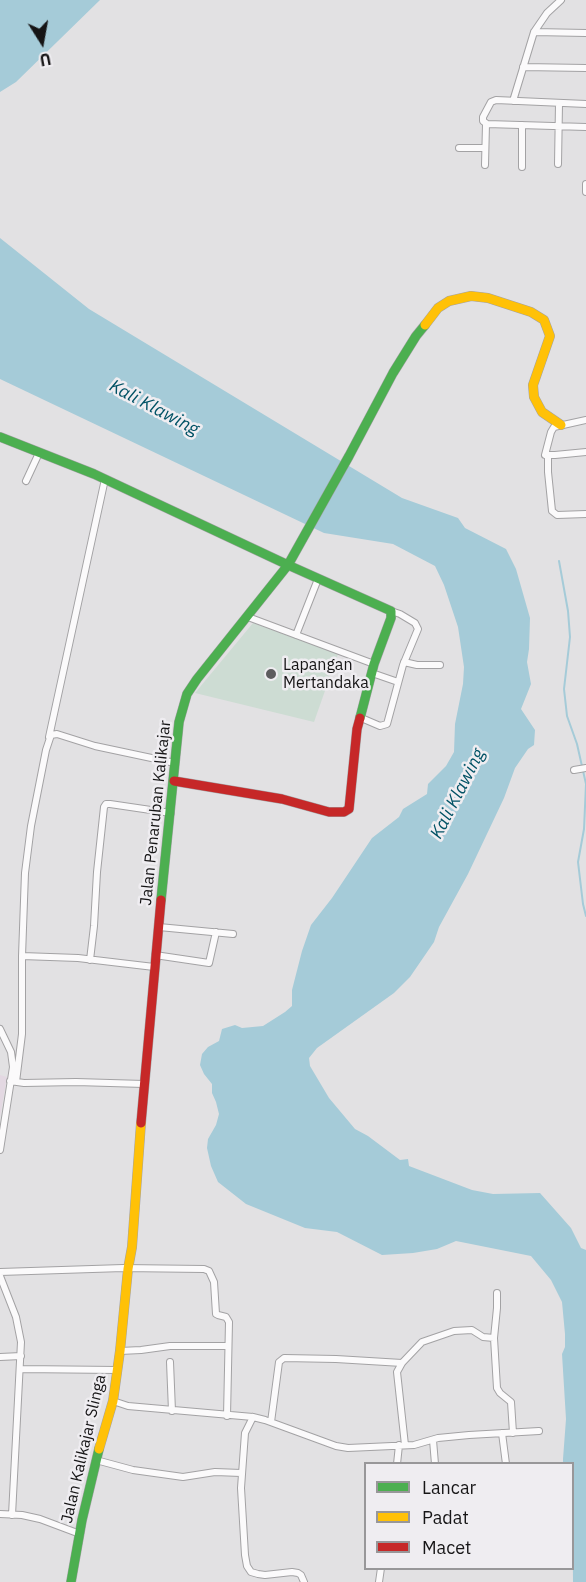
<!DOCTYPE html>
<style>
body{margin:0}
#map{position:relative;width:586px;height:1582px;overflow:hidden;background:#e2e1e3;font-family:"IBM Plex Sans",sans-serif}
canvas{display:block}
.legend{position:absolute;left:364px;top:1462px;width:210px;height:108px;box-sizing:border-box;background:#efedf1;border:2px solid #989799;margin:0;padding:8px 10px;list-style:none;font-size:18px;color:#161516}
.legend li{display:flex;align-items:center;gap:12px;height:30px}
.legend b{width:30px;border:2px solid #989799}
.north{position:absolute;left:12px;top:12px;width:60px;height:60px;-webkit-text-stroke:4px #efedf1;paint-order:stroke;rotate:169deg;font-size:16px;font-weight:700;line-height:24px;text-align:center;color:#161516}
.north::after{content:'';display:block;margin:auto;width:21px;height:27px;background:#161516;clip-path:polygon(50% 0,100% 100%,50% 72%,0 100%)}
</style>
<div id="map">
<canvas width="586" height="1582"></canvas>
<ul class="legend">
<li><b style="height:8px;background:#4caf50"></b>Lancar</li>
<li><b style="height:8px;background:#ffc107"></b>Padat</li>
<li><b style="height:8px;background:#c62828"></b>Macet</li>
</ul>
<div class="north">U</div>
</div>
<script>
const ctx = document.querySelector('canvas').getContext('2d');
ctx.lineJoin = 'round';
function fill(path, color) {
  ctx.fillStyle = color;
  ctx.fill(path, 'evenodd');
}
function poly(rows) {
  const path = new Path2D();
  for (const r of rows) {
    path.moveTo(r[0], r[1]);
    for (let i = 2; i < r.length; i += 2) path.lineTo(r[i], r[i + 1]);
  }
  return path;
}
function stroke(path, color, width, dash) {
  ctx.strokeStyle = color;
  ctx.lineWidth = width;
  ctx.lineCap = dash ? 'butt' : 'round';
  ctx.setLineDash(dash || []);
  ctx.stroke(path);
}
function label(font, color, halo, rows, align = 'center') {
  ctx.font = font + ' "IBM Plex Sans",sans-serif';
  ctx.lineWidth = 5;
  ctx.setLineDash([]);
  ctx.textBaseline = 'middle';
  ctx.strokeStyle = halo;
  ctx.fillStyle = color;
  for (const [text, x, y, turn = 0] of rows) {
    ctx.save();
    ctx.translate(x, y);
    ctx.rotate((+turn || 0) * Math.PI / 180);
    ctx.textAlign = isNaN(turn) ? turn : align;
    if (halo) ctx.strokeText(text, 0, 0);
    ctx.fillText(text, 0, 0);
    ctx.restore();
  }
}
fill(poly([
 [0,1075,7,1077,0,1117]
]), '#e3d8e2');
fill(poly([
 [253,623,338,654,314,722,195,693]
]), '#cddcd3');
fill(poly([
 [0,0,100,0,16,82,0,92],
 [0,238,89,309,402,498,458,518,465,528,506,549,516,569,530,618,529,649,527,662,531,684,521,709,535,730,534,745,528,749,515,768,504,798,468,874,439,927,434,942,410,977,394,993,317,1048,309,1058,310,1066,329,1098,355,1129,368,1136,400,1160,408,1159,409,1166,472,1190,493,1194,540,1193,571,1228,581,1248,586,1250,586,1582,573,1582,572,1464,563,1463,563,1459,566,1419,562,1354,565,1347,565,1334,562,1302,551,1280,531,1256,456,1241,437,1249,413,1253,382,1255,337,1232,305,1228,246,1204,218,1182,211,1166,207,1148,208,1139,216,1125,219,1114,216,1102,212,1093,212,1084,204,1074,200,1065,202,1054,208,1047,219,1041,222,1029,235,1025,242,1028,263,1026,285,1012,292,1006,292,990,302,951,311,925,332,898,372,838,399,817,403,809,427,794,428,784,446,766,454,752,455,724,463,684,464,667,458,627,444,585,435,566,393,544,324,533,0,379]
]), '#a5cbd8');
stroke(poly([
 [559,561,568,611,570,637,564,689,567,716,577,744,586,784,584,829,578,862,583,904,586,916]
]), '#a5cbd8', 2);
const street = poly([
 [534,32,586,33],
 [523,67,586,68],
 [513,101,534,32,547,13,561,0],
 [586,104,496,100,491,102,483,117,483,121,487,124,586,127],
 [459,148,485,148],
 [558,164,559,104],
 [485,165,486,124],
 [522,167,522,125],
 [586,184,586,192],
 [586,420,554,427,551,432,545,455,555,455,586,452],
 [548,455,548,472,552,511,557,515,586,514],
 [26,481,39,453],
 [248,617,374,664],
 [296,635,318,579],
 [404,662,417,665,440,665],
 [372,673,398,682],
 [359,717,380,726,387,724,403,665,418,629,415,623,400,614,391,611],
 [49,737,105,479],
 [574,770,586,768],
 [159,927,233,934],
 [155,955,209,963,216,932],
 [22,956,25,873,31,826,46,750,51,735,57,734,95,746,175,763],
 [90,960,94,926,97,872,104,807,106,804,110,804,171,813],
 [0,1029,11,1052,13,1067,0,1150],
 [10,1081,24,1083,76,1082,144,1084],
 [16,1082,22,1034,22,956,78,958,154,967],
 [0,1272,123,1268,204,1269,209,1271,214,1282,216,1314,218,1315,226,1317,229,1322,227,1416],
 [0,1276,16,1317,21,1342,12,1515],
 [497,1293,497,1308,494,1338,497,1388,500,1393,511,1402,513,1433],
 [120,1351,141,1350,170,1346,228,1346],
 [0,1357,21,1356],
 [170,1362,172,1411],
 [20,1369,117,1370],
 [113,1401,128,1406,253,1417,265,1420,336,1446,348,1448,414,1445,438,1438,469,1435,539,1431],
 [253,1417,245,1433,241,1488,245,1555,247,1566,251,1572,258,1574,265,1575,292,1572,298,1573,301,1575,304,1582],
 [271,1422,279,1362,284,1358,336,1359,402,1363],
 [502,1433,506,1464],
 [433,1440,435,1464],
 [405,1445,397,1372,402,1363,422,1342,454,1331,472,1330,483,1337,494,1338],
 [96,1460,133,1470,183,1477,215,1472,241,1473],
 [397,1464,399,1445],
 [0,1514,22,1515,40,1519,80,1534],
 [379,1582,381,1568]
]);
const fast = poly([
 [0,437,94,474,288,565,197,679,187,694,179,722,161,900],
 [360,718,374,664,391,618,391,611,288,565,349,456,393,373,416,336,425,325],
 [71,1582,82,1520,99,1449]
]);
const slow = poly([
 [425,325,438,308,449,301,471,296,488,298,531,312,544,320,550,336,533,385,534,397,542,412,561,425],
 [99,1449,113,1401,120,1351,128,1269,132,1247,141,1123]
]);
const jam = poly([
 [174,781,282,799,329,812,344,812,349,809,357,729,360,718],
 [141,1123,161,900]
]);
stroke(street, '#a3a2a4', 8);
stroke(fast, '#a3a2a4', 10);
stroke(slow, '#a3a2a4', 10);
stroke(jam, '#a3a2a4', 10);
stroke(street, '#fbfafb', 6);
stroke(fast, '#4caf50', 9);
stroke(slow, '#ffc107', 9);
stroke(jam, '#c62828', 9);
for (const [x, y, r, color] of [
 [271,674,6,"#5d5c5e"]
]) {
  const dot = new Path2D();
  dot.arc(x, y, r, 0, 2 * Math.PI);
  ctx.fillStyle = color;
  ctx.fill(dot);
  stroke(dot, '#efedf1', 2);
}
label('16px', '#161516', '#efedf1', [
 ["Lapangan",283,665],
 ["Mertandaka",283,683]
], 'left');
label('16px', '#161516', '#efedf1', [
 ["Jalan Penaruban Kalikajar",156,813,-84],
 ["Jalan Kalikajar Slinga",84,1449,-77]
]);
label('italic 18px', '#015265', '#efedf1', [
 ["Kali Klawing",154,408,28],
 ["Kali Klawing",458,794,-63]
]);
</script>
